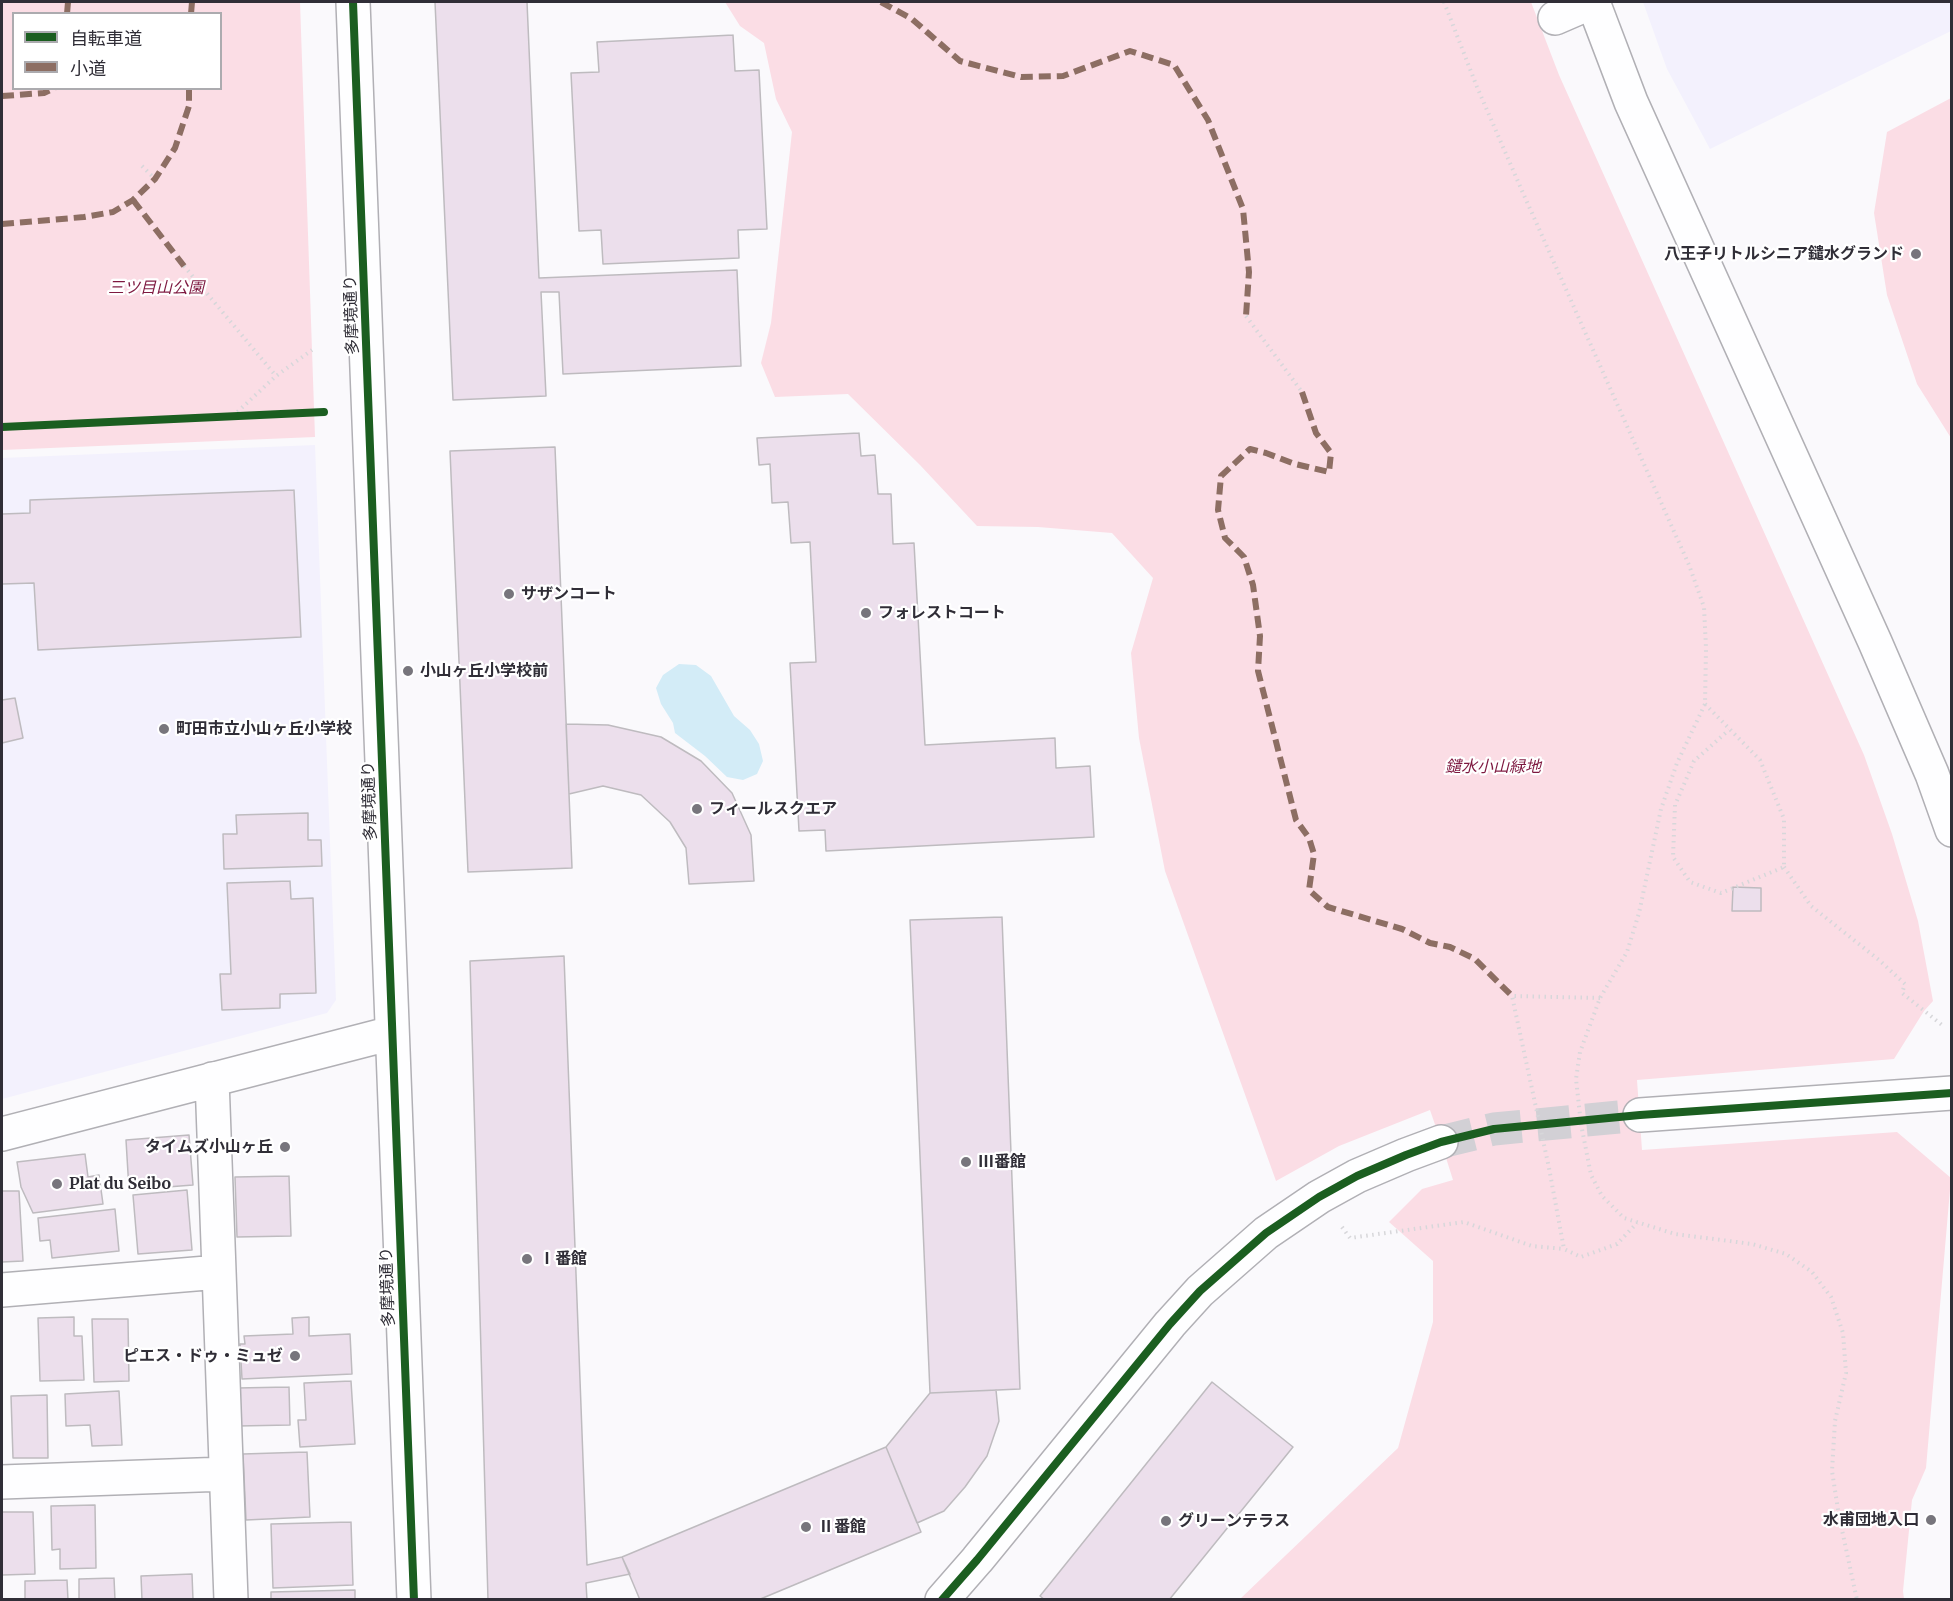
<!DOCTYPE html>
<meta charset="utf-8">
<style>
body{margin:0}
#map{position:relative;width:1953px;height:1601px;overflow:hidden;background:#faf9fc;font-family:Merriweather,"Noto Sans JP",serif}
canvas{display:block}
.frame{position:absolute;inset:0;border:3px solid #302e37;pointer-events:none}
.legend{position:absolute;left:12px;top:12px;width:210px;height:78px;box-sizing:border-box;background:#fff;border:2px solid #acabaf;margin:0;padding:8px 10px;list-style:none;font-size:18px;color:#302e37}
.legend li{display:flex;align-items:center;gap:12px;height:30px}
.legend b{width:30px;border:2px solid #acabaf}
</style>
<div id="map">
<canvas width="1953" height="1601"></canvas>
<div class="frame"></div>
<ul class="legend">
<li><b style="height:8px;background:#1b5e20"></b>自転車道</li>
<li><b style="height:8px;background:#8d6e63"></b>小道</li>
</ul>
</div>
<script>
const ctx = document.querySelector('canvas').getContext('2d');
ctx.lineJoin = 'round';
function fill(path, color) {
  ctx.fillStyle = color;
  ctx.fill(path, 'evenodd');
}
function poly(rows) {
  const path = new Path2D();
  for (const r of rows) {
    path.moveTo(r[0], r[1]);
    for (let i = 2; i < r.length; i += 2) path.lineTo(r[i], r[i + 1]);
  }
  return path;
}
function stroke(path, color, width, dash) {
  ctx.strokeStyle = color;
  ctx.lineWidth = width;
  ctx.lineCap = dash ? 'butt' : 'round';
  ctx.setLineDash(dash || []);
  ctx.stroke(path);
}
function label(font, color, halo, rows, align = 'center') {
  ctx.font = font + ' Merriweather,"Noto Sans JP",serif';
  ctx.lineWidth = 4.5;
  ctx.setLineDash([]);
  ctx.textBaseline = 'middle';
  ctx.strokeStyle = halo;
  ctx.fillStyle = color;
  for (const [text, x, y, turn = 0] of rows) {
    ctx.save();
    ctx.translate(x, y);
    ctx.rotate((+turn || 0) * Math.PI / 180);
    ctx.textAlign = isNaN(turn) ? turn : align;
    if (halo) ctx.strokeText(text, 0, 0);
    ctx.fillText(text, 0, 0);
    ctx.restore();
  }
}
fill(poly([
 [1643,2,1951,2,1951,31,1710,149,1667,69],
 [315,445,336,1000,327,1013,2,1099,2,458]
]), '#f3f1fd');
fill(poly([
 [2,2,300,2,315,437,2,450],
 [14,14,220,14,220,88,14,88],
 [725,2,1531,2,1559,75,1864,755,1892,834,1918,921,1933,1001,1924,1011,1894,1059,1637,1080,1642,1150,1897,1132,1951,1178,1926,1468,1912,1500,1903,1591,1904,1599,1240,1599,1398,1448,1433,1322,1433,1261,1389,1222,1422,1189,1453,1180,1441,1142,1430,1110,1339,1146,1276,1181,1165,871,1139,738,1131,653,1153,578,1112,533,1038,527,977,526,920,465,848,394,775,397,761,363,771,323,792,132,776,99,764,43,740,26],
 [1951,98,1951,438,1917,384,1887,295,1874,213,1887,132]
]), '#fbdde5');
fill(poly([
 [679,664,696,665,711,676,734,716,750,730,759,744,763,761,757,774,743,780,727,777,705,756,675,733,673,723,661,704,656,688,663,675]
]), '#d3ecf7');
const building = poly([
 [435,2,527,2,539,278,737,270,741,366,563,374,559,292,541,292,546,396,453,400,435,2],
 [733,35,735,71,759,70,767,229,738,230,739,258,603,264,601,230,579,231,571,73,599,72,597,42,733,35],
 [859,433,861,456,875,455,878,494,891,494,893,544,914,543,925,745,1055,738,1056,768,1090,766,1094,837,826,851,825,830,799,831,790,663,816,662,810,542,791,543,788,502,772,503,770,464,759,465,757,438,859,433],
 [555,447,572,868,468,872,450,451,555,447],
 [294,490,301,637,38,650,34,583,2,584,2,514,30,513,30,500,294,490],
 [15,698,23,738,2,743,2,700,15,698],
 [566,724,608,725,661,737,701,761,732,793,751,835,754,881,689,884,686,848,670,822,641,795,603,786,569,794,566,724],
 [308,813,308,840,321,840,322,866,224,869,223,834,237,834,236,815,308,813],
 [290,881,291,899,313,898,316,993,280,994,280,1008,222,1010,220,974,231,974,227,883,290,881],
 [1733,887,1761,888,1761,911,1732,911,1733,887],
 [1002,917,1020,1389,930,1393,910,920,1002,917],
 [564,956,587,1565,622,1557,630,1574,586,1583,587,1600,488,1600,470,961,564,956],
 [189,1135,193,1185,129,1190,126,1140,189,1135],
 [85,1154,88,1177,99,1175,103,1204,33,1213,21,1187,17,1162,85,1154],
 [289,1176,291,1236,237,1237,235,1177,289,1176],
 [187,1190,192,1250,138,1254,133,1195,187,1190],
 [2,1191,19,1191,23,1261,2,1262,2,1191],
 [115,1209,119,1251,52,1258,50,1240,40,1241,38,1218,115,1209],
 [74,1317,74,1336,82,1336,84,1380,40,1381,38,1318,74,1317],
 [309,1317,309,1336,350,1334,352,1374,242,1379,240,1344,245,1344,244,1336,293,1334,292,1318,309,1317],
 [92,1319,128,1319,129,1381,94,1382,92,1319],
 [351,1381,355,1444,300,1447,298,1420,306,1420,304,1383,351,1381],
 [1212,1382,1293,1447,1169,1600,1045,1600,1040,1596,1212,1382],
 [289,1387,290,1425,238,1426,237,1388,289,1387],
 [996,1390,999,1421,987,1456,965,1487,944,1511,917,1523,886,1447,930,1393,996,1390],
 [119,1391,122,1445,92,1446,90,1425,66,1426,65,1394,119,1391],
 [47,1395,48,1458,13,1458,11,1396,47,1395],
 [886,1447,921,1532,758,1600,640,1600,622,1557,886,1447],
 [307,1452,310,1517,246,1520,243,1454,307,1452],
 [95,1505,96,1568,60,1569,60,1549,52,1550,51,1506,95,1505],
 [2,1512,33,1512,35,1574,2,1575,2,1512],
 [351,1522,353,1585,273,1588,271,1524,351,1522],
 [192,1574,193,1600,142,1600,141,1576,192,1574],
 [114,1578,115,1600,79,1600,79,1579,114,1578],
 [67,1580,68,1600,25,1600,25,1581,67,1580],
 [355,1590,355,1600,271,1600,271,1592,355,1590]
]);
fill(building, '#ecdfec');
stroke(building, '#bebbbf', 1.5);
stroke(poly([
 [1441,1142,1494,1129,1640,1115]
]), '#d2d0d5', 33, [33, 16]);
const minor = poly([
 [353,2,414,1600],
 [1593,2,1631,102,1875,642,1932,774,1952,830],
 [1555,18,1592,2],
 [212,1079,231,1600],
 [1640,1115,1952,1093],
 [2,1134,392,1033],
 [2,1290,219,1272],
 [2,1482,226,1474],
 [942,1600,977,1560,1170,1324,1200,1291,1266,1233,1319,1197,1357,1176,1406,1155,1441,1142]
]);
stroke(minor, '#b1b0b5', 36);
stroke(poly([
 [1444,2,1477,87,1523,193,1689,565,1704,607,1706,648,1705,704,1677,763,1661,809,1639,913,1627,952,1600,998,1580,1052,1576,1079,1581,1124,1591,1175,1602,1196,1624,1218,1675,1234,1752,1244,1786,1254,1812,1272,1831,1297,1843,1333,1846,1373,1835,1421,1832,1471,1839,1516,1857,1600],
 [142,166,155,179],
 [184,266,276,376],
 [1246,316,1302,392],
 [233,416,276,376,312,350],
 [1705,704,1760,760,1784,819,1784,867,1721,893,1690,882,1673,857,1675,805,1694,761,1729,730],
 [1784,867,1811,906,1879,960,1905,984,1902,993,1942,1025],
 [1600,998,1512,996,1549,1168,1564,1249,1581,1257,1617,1244,1637,1223],
 [1342,1227,1350,1238,1464,1222,1532,1246,1564,1249]
]), '#d7d7da', 4, [1.5, 4.5]);
stroke(minor, '#fefeff', 33);
stroke(poly([
 [881,2,912,19,960,61,1021,77,1063,76,1130,51,1174,65,1208,120,1243,209,1249,272,1246,316],
 [67,14,68,2],
 [191,14,192,2],
 [2,96,44,93,55,88],
 [133,200,184,266],
 [2,224,84,217,113,212,133,200,155,179,175,148,189,106,189,88],
 [1302,392,1316,433,1331,453,1329,472,1295,464,1266,453,1250,449,1221,476,1218,510,1225,538,1244,557,1253,585,1260,636,1258,671,1296,820,1309,838,1314,854,1309,890,1328,907,1402,929,1430,943,1450,947,1475,959,1512,996]
]), '#8d6e63', 6, [12, 6]);
stroke(poly([
 [353,2,414,1600],
 [2,427,324,412],
 [942,1600,977,1560,1170,1324,1200,1291,1266,1233,1319,1197,1357,1176,1406,1155,1441,1142,1494,1129,1640,1115,1952,1093]
]), '#1b5e20', 8);
for (const [x, y, r, color] of [
 [1916,254,6,"#77757c"],
 [509,594,6,"#77757c"],
 [866,613,6,"#77757c"],
 [408,671,6,"#77757c"],
 [164,729,6,"#77757c"],
 [697,809,6,"#77757c"],
 [285,1147,6,"#77757c"],
 [966,1162,6,"#77757c"],
 [57,1184,6,"#77757c"],
 [527,1259,6,"#77757c"],
 [295,1356,6,"#77757c"],
 [1931,1520,6,"#77757c"],
 [1166,1521,6,"#77757c"],
 [806,1527,6,"#77757c"]
]) {
  const dot = new Path2D();
  dot.arc(x, y, r, 0, 2 * Math.PI);
  ctx.fillStyle = color;
  ctx.fill(dot);
  stroke(dot, '#fff', 2);
}
label('bold 16px', '#302e37', '#fff', [
 ["八王子リトルシニア鑓水グランド",1904,254,"right"],
 ["サザンコート",521,594],
 ["フォレストコート",878,613],
 ["小山ヶ丘小学校前",420,671],
 ["町田市立小山ヶ丘小学校",176,729],
 ["フィールスクエア",709,809],
 ["タイムズ小山ヶ丘",273,1147,"right"],
 ["Ⅲ番館",978,1162],
 ["Plat du Seibo",69,1184],
 ["Ⅰ番館",539,1259],
 ["ピエス・ドゥ・ミュゼ",283,1356,"right"],
 ["水甫団地入口",1919,1520,"right"],
 ["グリーンテラス",1178,1521],
 ["Ⅱ番館",818,1527]
], 'left');
label('italic 16px', '#7e1940', '#fff', [
 ["三ツ目山公園",156,288],
 ["鑓水小山緑地",1493,767]
]);
label('16px', '#302e37', '#fff', [
 ["多摩境通り",352,315,-92],
 ["多摩境通り",370,801,-92],
 ["多摩境通り",388,1287,-92]
]);
</script>
